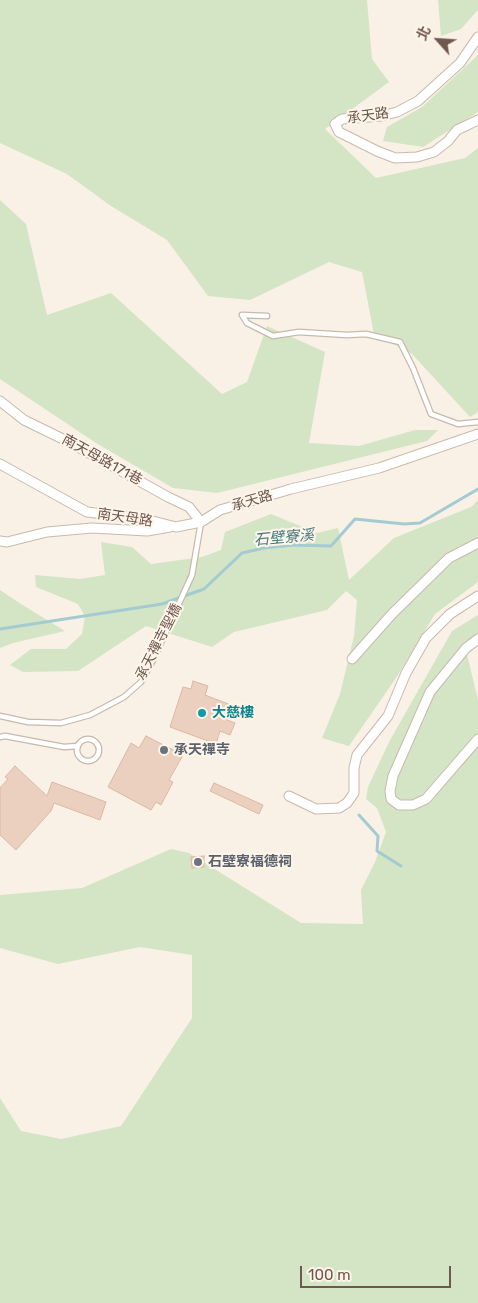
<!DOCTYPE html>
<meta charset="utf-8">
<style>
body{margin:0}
#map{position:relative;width:478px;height:1303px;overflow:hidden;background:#f9f1e5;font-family:Rubik,"Noto Sans TC",sans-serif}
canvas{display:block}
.north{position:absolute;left:413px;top:15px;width:50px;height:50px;-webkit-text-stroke:4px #fdf5ea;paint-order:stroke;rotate:296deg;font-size:14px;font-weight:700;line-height:20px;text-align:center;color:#6f584d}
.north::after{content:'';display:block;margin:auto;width:18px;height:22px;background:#6f584d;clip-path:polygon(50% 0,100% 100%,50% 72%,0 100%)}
.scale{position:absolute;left:300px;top:1266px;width:151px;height:22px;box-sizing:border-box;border:2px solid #6f584d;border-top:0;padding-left:6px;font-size:15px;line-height:18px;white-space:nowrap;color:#6f584d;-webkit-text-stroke:4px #fdf5ea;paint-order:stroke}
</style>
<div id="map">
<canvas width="478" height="1303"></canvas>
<div class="north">北</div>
<div class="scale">100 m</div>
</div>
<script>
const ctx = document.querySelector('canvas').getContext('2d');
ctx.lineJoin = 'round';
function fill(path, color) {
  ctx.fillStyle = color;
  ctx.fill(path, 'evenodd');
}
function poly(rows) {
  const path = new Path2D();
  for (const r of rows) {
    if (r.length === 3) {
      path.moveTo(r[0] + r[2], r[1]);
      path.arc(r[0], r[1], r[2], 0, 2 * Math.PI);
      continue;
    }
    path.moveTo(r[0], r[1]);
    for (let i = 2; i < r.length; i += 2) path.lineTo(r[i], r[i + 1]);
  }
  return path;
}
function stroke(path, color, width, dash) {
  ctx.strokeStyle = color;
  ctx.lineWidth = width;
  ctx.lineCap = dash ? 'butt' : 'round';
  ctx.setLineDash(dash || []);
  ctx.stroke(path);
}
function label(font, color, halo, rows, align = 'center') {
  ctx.font = font + ' Rubik,"Noto Sans TC",sans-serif';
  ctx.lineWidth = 4;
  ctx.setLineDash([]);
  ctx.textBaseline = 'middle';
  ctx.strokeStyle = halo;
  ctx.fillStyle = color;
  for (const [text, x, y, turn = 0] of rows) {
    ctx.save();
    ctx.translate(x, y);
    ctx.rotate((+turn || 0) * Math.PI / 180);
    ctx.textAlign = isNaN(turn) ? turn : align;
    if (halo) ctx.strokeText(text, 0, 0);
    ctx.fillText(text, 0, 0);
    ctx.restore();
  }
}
fill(poly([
 [0,0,367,0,372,59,389,82,325,129,376,178,465,158,478,148,478,412,470,417,412,354,374,334,362,272,329,262,250,300,208,296,167,240,111,206,67,174,0,143],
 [438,0,478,0,478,10,461,29,441,36],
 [478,55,478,112,423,147,383,141,387,127,422,107],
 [0,200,26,224,47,315,111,293,222,394,247,382,267,326,325,352,309,443,359,446,415,430,438,430,427,441,217,493,173,488,96,443,0,379],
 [478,500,478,582,435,614,398,675,349,746,322,738,340,694,354,636,357,600,346,591,327,610,234,632,212,647,146,626,78,671,23,672,10,665,31,649,66,649,82,634,85,616,78,604,36,587,35,575,80,579,105,575,101,542,132,547,151,564,202,557,221,550,225,532,271,514,317,533,338,528,349,580,394,538,471,507],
 [0,590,21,604,65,631,13,643,0,648],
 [478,615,478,636,464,642,478,700,478,1303,0,1303,0,1098,21,1131,61,1139,121,1126,192,1018,192,955,140,947,58,964,0,948,0,895,82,888,171,849,189,853,301,923,363,924,361,890,375,862,386,832,377,808,366,799,368,787,389,742,452,631]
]), '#d3e5c5');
stroke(poly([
 [0,629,162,604,204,589,242,553,264,548,293,545,331,546,355,519,404,524,420,523,478,489],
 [359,815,378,836,377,851,401,866]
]), '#a3cbd1', 3);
const building = poly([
 [193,681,208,686,205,695,231,705,227,720,235,723,230,735,220,731,216,744,170,727,183,687,191,689,193,681],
 [146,736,183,755,169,780,173,782,161,805,156,802,151,810,108,787,131,743,139,748,146,736],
 [15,766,47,796,52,782,106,802,100,820,54,803,51,811,16,850,0,835,0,788,8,779,5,777,15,766],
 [214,783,263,805,259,814,210,791,214,783],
 [204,856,204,867,192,868,191,857,204,856]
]);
fill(building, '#ecd0bf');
stroke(building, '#dcb7a1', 1);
const lane = poly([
 [267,316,242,315,247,323,273,336,299,332,347,335,366,334,400,342,413,368,431,414,458,424,478,422],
 [0,716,28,722,61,723,90,715,124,697,141,682,153,660,192,575,201,522],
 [0,737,5,736,64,747,78,746],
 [88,750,11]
]);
const street = poly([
 [478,37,460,63,418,101,397,112,381,116,342,119,335,124,339,132,377,151,395,158,417,157,434,152,448,141,457,130,478,120],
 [0,401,24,420,69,442,168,497,189,507,201,522],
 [0,464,87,512,145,519,176,527,201,522,220,510,291,489,379,468,478,434],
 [0,541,7,542,47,532,92,528,147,531,170,527],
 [478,639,466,648,430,692,393,776,390,791,391,799,399,805,413,805,426,799,478,739],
 [352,659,392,614,449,558,478,543],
 [289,796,316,809,339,808,347,803,354,793,354,768,357,755,388,716,406,673,426,638,450,614,478,596]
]);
stroke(lane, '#c9b9ac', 7);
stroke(street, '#c9b9ac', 11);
stroke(lane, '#fff', 4.5);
stroke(street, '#fff', 9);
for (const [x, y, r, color] of [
 [202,713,5,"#0f9aa8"],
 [164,750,5,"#6b7280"],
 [198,862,5,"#6b7280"]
]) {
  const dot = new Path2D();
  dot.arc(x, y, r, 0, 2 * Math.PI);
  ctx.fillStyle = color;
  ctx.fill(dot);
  stroke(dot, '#fdf5ea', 2);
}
label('14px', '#6f584d', '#fdf5ea', [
 ["承天路",368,116,-8],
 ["南天母路171巷",102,460,29],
 ["承天路",252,501,-16],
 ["南天母路",125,518,8],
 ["承天禪寺聖橋",159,642,-63]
]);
label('bold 14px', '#0d838f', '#fdf5ea', [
 ["大慈樓",212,713]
], 'left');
label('bold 14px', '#5b616d', '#fdf5ea', [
 ["承天禪寺",174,750],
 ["石壁寮福德祠",208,862]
], 'left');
label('italic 15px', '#497880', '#fdf5ea', [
 ["石壁寮溪",284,538,-5]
]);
</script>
